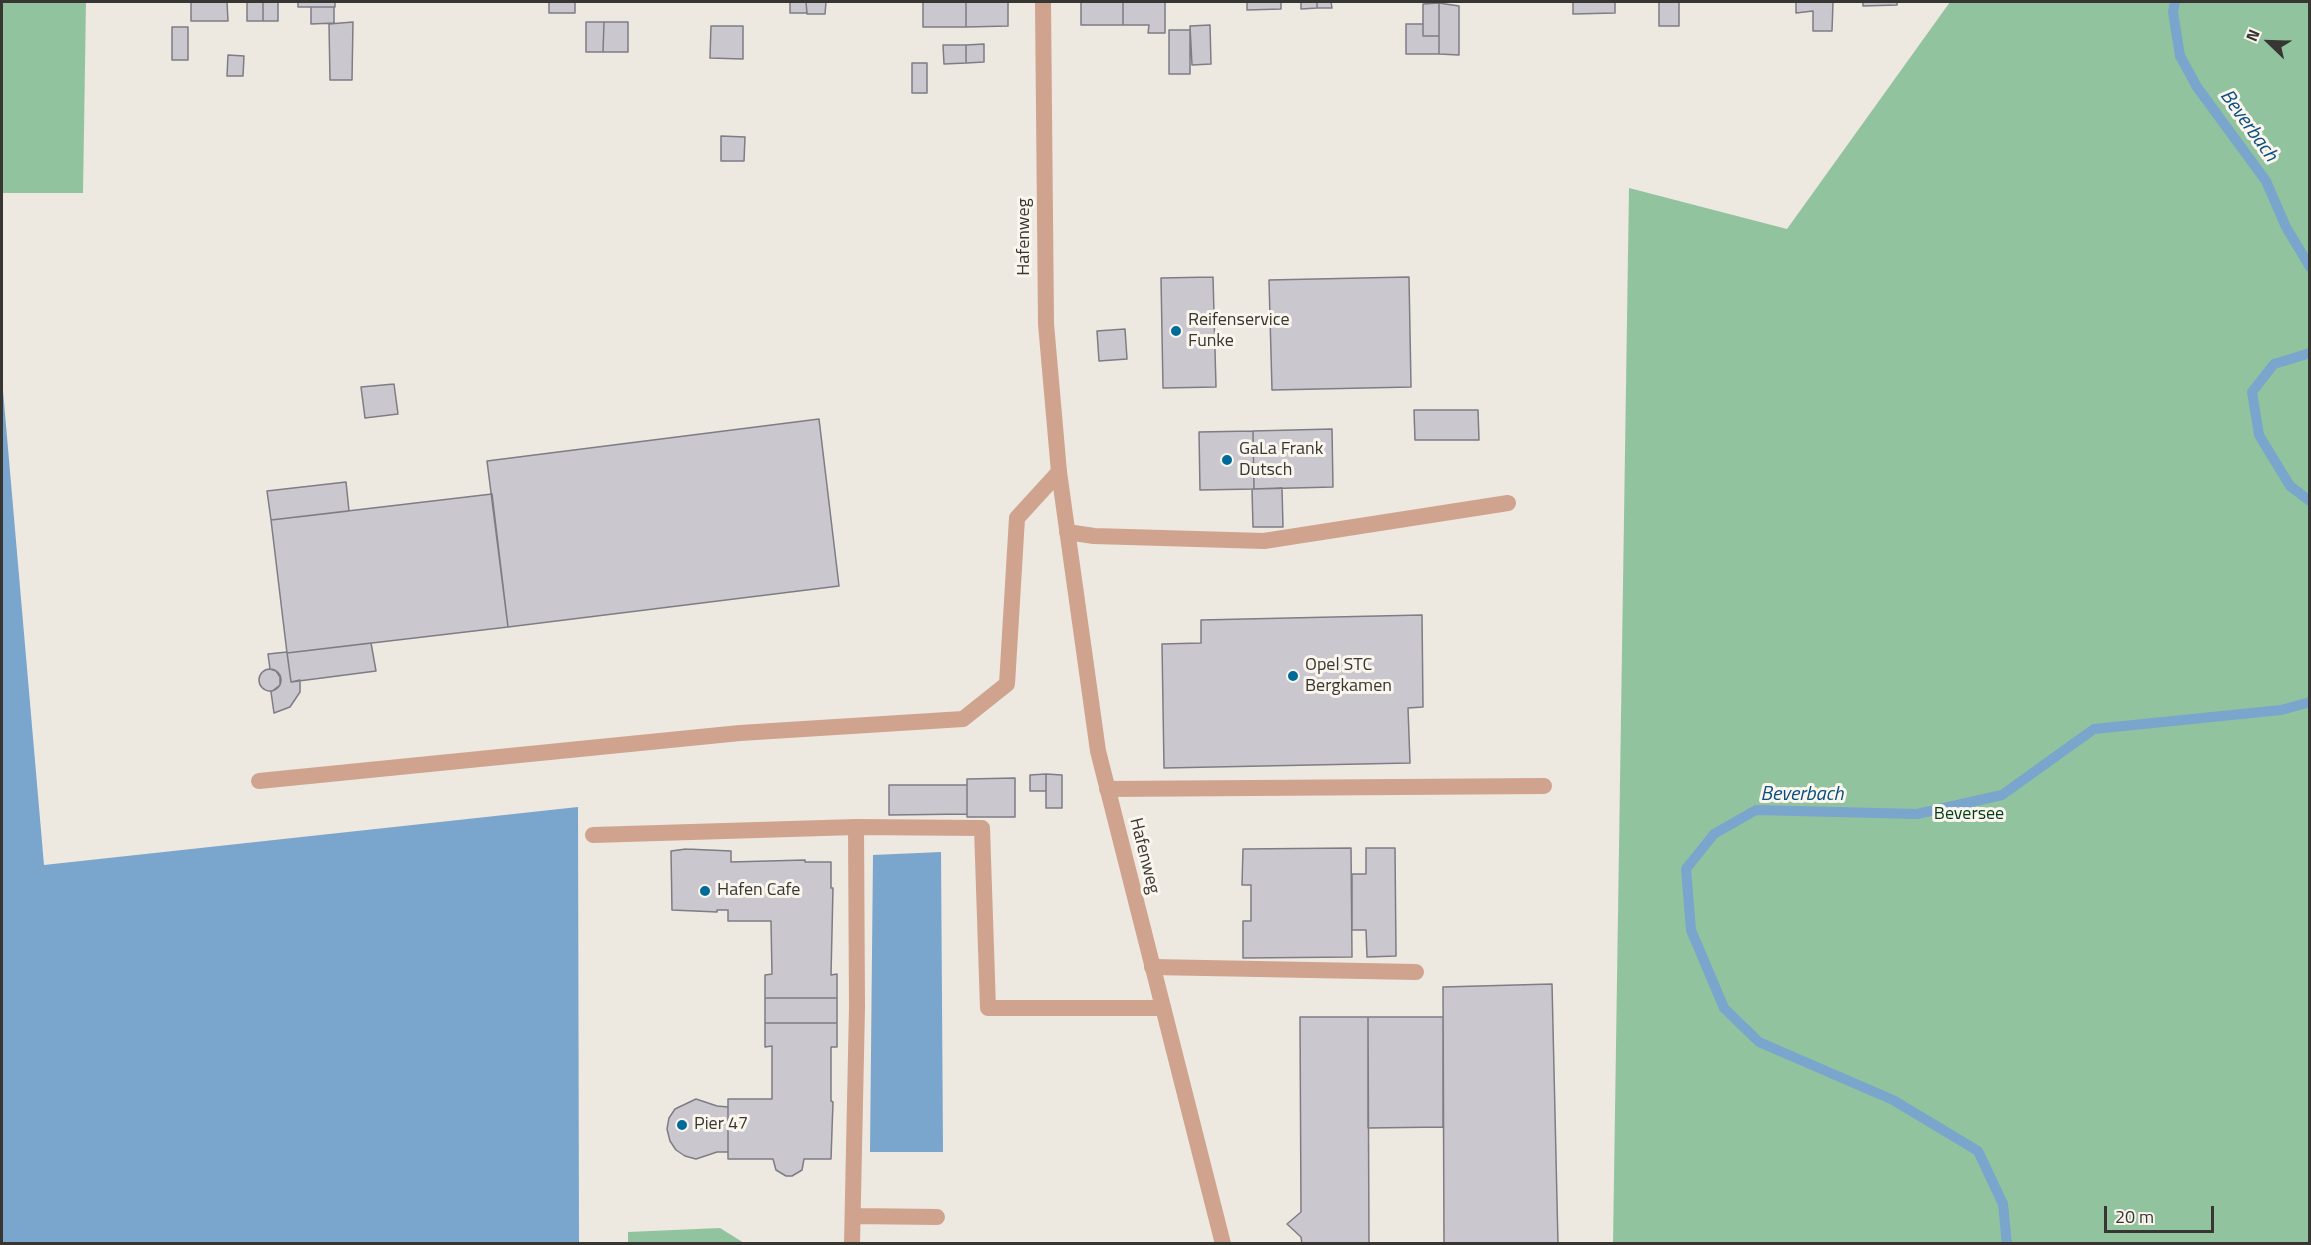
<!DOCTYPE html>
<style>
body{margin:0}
#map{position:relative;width:2311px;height:1245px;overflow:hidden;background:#ede8e0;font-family:"Titillium Web",sans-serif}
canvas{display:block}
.frame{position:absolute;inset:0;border:3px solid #383633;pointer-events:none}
.north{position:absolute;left:2239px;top:12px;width:60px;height:60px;-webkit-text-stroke:4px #faf5ed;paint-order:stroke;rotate:293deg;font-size:16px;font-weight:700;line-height:24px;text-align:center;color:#383633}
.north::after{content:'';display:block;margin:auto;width:21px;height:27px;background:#383633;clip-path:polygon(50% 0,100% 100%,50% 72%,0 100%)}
.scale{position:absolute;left:2104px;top:1206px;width:110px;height:27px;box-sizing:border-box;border:3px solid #383633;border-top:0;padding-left:8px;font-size:18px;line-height:21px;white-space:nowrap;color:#383633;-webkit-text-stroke:4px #faf5ed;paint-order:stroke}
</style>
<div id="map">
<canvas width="2311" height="1245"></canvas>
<div class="frame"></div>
<div class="north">N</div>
<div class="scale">20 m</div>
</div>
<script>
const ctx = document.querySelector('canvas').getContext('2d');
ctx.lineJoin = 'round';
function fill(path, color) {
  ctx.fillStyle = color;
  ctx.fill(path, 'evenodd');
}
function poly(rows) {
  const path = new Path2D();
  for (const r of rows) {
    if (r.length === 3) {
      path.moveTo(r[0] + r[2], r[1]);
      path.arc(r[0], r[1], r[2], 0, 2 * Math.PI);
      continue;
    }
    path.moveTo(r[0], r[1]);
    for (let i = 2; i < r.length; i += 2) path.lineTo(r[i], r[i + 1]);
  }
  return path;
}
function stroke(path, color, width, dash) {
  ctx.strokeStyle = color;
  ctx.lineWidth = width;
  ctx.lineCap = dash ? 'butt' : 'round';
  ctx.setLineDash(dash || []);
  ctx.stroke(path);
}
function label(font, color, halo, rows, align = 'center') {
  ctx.font = font + ' "Titillium Web",sans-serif';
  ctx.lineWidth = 6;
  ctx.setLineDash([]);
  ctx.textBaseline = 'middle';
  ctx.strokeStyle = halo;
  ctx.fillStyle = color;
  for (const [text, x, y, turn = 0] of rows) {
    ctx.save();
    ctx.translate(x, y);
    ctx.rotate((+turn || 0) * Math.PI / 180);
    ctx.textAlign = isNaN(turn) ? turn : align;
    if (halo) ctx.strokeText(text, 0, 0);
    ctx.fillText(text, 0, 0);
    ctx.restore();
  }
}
fill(poly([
 [2,2,86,2,83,193,2,193],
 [1950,2,2309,2,2309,1243,1613,1243,1629,188,1787,229],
 [720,1228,744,1243,628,1243,628,1232]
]), '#92c39f');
fill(poly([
 [2,379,44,865,578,807,579,1243,2,1243],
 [941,852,943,1152,870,1152,873,855]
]), '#7aa5cc');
stroke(poly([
 [2175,2,2173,12,2180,56,2197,87,2266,181,2286,227,2310,267],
 [2310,353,2274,364,2252,392,2259,435,2290,486,2310,501],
 [2007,1244,2003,1204,1978,1151,1893,1100,1759,1042,1724,1008,1691,930,1686,869,1714,834,1756,810,1917,814,2002,795,2094,729,2281,710,2310,702]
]), '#7aa5cc', 10);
const building = poly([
 [191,2,227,2,228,21,191,21,191,2],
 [247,2,263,2,263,21,247,21,247,2],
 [263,2,278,2,278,21,263,21,263,2],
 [298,2,335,2,335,7,298,7,298,2],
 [549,2,575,2,575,13,549,13,549,2],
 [790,2,806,2,807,13,790,13,790,2],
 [806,2,826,2,825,14,807,14,806,2],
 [923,2,966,2,966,27,923,27,923,2],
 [966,2,1008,2,1008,26,966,27,966,2],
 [1081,2,1123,2,1123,25,1081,25,1081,2],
 [1123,2,1165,2,1165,33,1148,33,1149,25,1123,25,1123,2],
 [1247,2,1281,2,1281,9,1247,10,1247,2],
 [1301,2,1317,2,1317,8,1301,9,1301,2],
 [1317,2,1331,2,1332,8,1317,8,1317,2],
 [1573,2,1615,2,1615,13,1573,14,1573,2],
 [1659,2,1679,2,1679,26,1659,26,1659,2],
 [1796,2,1833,2,1832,31,1813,31,1813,11,1796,13,1796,2],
 [1863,2,1897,2,1897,5,1863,6,1863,2],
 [1439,3,1459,6,1459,55,1439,54,1439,3],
 [1439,3,1439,36,1423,36,1423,4,1439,3],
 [311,7,334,7,334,23,311,24,311,7],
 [353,22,352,80,330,80,329,24,353,22],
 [586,22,604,22,603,52,586,52,586,22],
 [604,22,628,22,628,52,603,52,604,22],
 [1406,24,1423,24,1423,36,1439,36,1439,54,1406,54,1406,24],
 [1210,25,1211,64,1192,65,1190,26,1210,25],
 [711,26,743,26,743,59,710,58,711,26],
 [172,27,188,27,188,60,172,60,172,27],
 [1169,30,1190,30,1190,74,1169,74,1169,30],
 [984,44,984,62,966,63,966,45,984,44],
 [943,45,966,45,966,63,944,64,943,45],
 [228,55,244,56,243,76,227,76,228,55],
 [912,63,927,63,927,93,912,93,912,63],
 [721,136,745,137,744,161,721,161,721,136],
 [1213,277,1216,387,1163,388,1161,278,1213,277],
 [1409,277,1411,387,1272,390,1269,280,1409,277],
 [1125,329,1127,359,1099,361,1097,331,1125,329],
 [394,384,398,414,365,418,361,387,394,384],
 [1414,410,1478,410,1479,440,1415,440,1414,410],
 [819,419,839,586,508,627,487,461,819,419],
 [1332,429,1333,487,1254,489,1253,431,1332,429],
 [1253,431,1254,489,1200,490,1199,432,1253,431],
 [346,482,349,511,271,520,267,491,346,482],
 [1282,488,1283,527,1253,527,1252,489,1282,488],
 [492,494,508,627,287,653,271,520,492,494],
 [1422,615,1423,707,1408,708,1410,763,1164,768,1162,644,1201,643,1201,620,1422,615],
 [371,643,376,671,291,682,287,653,371,643],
 [287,652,291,682,300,680,300,692,290,707,274,713,271,692,280,685,280,677,276,671,270,669,268,654,287,652],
 [270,680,11],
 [1046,774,1046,791,1030,791,1030,775,1046,774],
 [1046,774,1062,775,1062,808,1046,808,1046,774],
 [1015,778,1015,817,967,817,967,779,1015,778],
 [889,785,967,785,967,814,889,815,889,785],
 [1351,848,1352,957,1243,958,1243,921,1251,921,1251,885,1242,885,1243,849,1351,848],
 [1366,848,1395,848,1396,956,1367,957,1366,930,1352,930,1352,874,1366,874,1366,848],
 [686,849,731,851,731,862,805,860,805,862,831,862,831,888,833,888,831,975,837,974,837,998,765,998,765,975,772,974,771,921,728,921,728,910,717,910,717,912,672,910,671,851,686,849],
 [1552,984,1558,1244,1444,1244,1443,987,1552,984],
 [765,998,837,998,837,1023,765,1023,765,998],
 [1300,1017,1368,1017,1369,1244,1302,1244,1301,1237,1287,1224,1301,1212,1300,1017],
 [1368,1017,1443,1017,1443,1127,1368,1128,1368,1017],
 [765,1023,837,1023,837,1047,831,1047,831,1101,833,1102,831,1159,804,1159,802,1170,792,1176,786,1176,776,1170,773,1159,728,1159,728,1099,772,1099,772,1046,765,1047,765,1023],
 [696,1099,717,1106,728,1107,728,1152,717,1152,696,1159,685,1156,676,1150,670,1141,667,1129,669,1118,675,1109,696,1099]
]);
fill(building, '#cac7cf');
stroke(building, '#7e7c84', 1.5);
stroke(poly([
 [1067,532,1094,536,1264,541,1508,503],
 [259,781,740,733,963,719,1007,684,1017,518,1059,472],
 [1107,789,1544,786],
 [593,835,856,827,982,828,988,1008,1163,1008],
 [1152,967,1416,972],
 [854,1216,937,1217],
 [852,1244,857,1007,856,827]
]), '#cfa38e', 16);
stroke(poly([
 [1043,2,1046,324,1059,472,1098,751,1223,1244]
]), '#cfa38e', 16);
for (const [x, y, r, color] of [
 [1176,331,6,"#006b98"],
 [1227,460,6,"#006b98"],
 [1293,676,6,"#006b98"],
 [705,891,6,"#006b98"],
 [682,1125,6,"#006b98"]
]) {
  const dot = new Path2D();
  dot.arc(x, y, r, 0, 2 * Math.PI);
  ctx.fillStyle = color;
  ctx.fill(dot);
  stroke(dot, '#faf5ed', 2);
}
label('18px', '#383633', '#faf5ed', [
 ["Hafenweg",1025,237,-90],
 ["Hafenweg",1144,856,76]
]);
label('18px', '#383633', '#faf5ed', [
 ["Reifenservice",1188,321],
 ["Funke",1188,342],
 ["GaLa Frank",1239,450],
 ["Dutsch",1239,471],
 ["Opel STC",1305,666],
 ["Bergkamen",1305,687],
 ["Hafen Cafe",717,891],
 ["Pier 47",694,1125]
], 'left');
label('18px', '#003d1b', '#faf5ed', [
 ["Beversee",1969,815]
]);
label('italic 20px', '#094f81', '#faf5ed', [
 ["Beverbach",2248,126,54],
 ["Beverbach",1802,795]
]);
</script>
